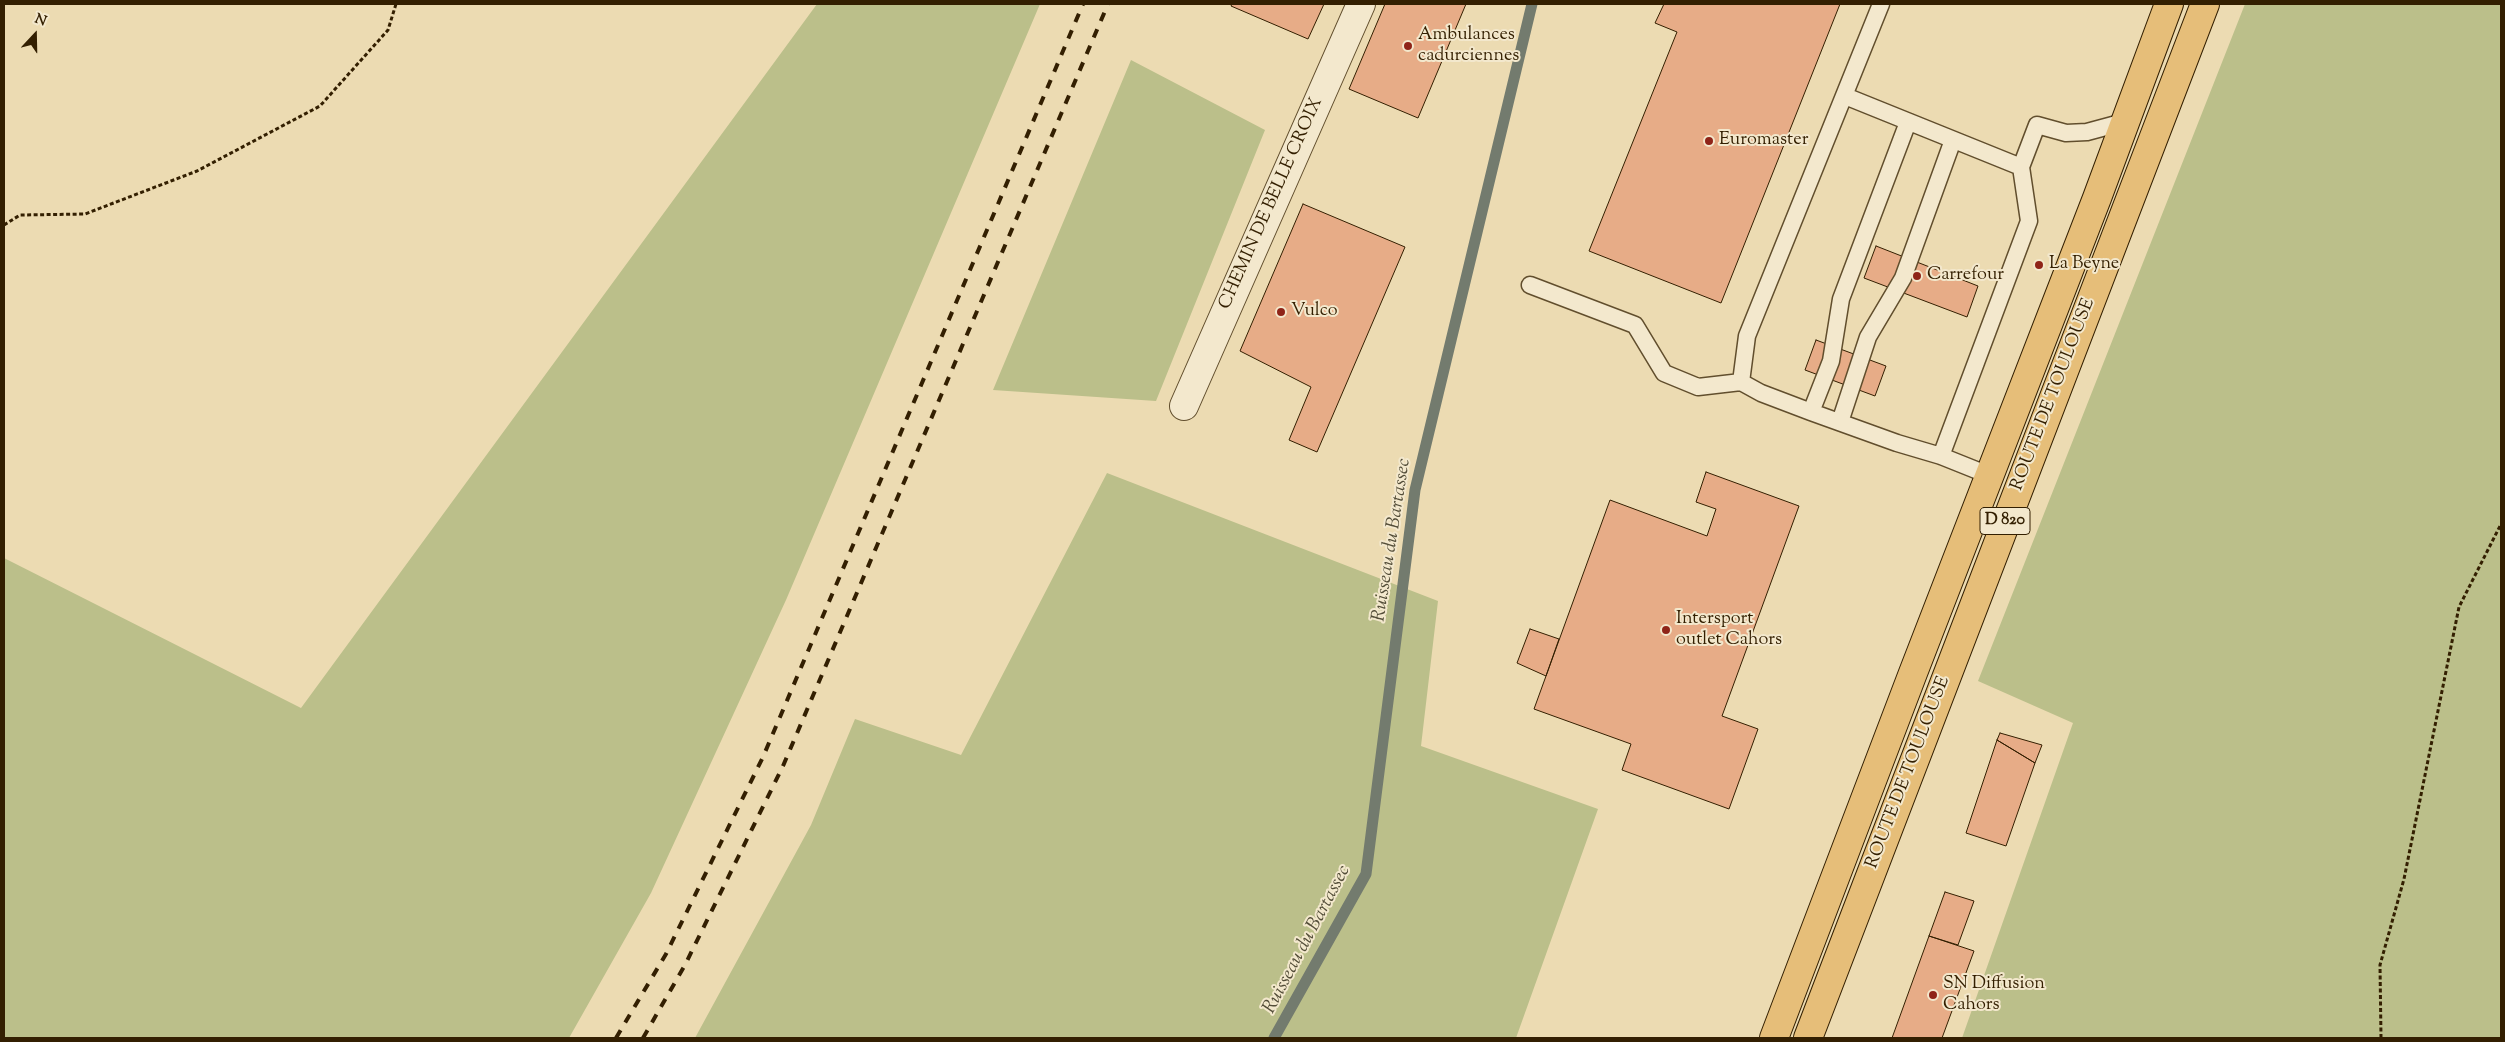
<!DOCTYPE html>
<style>
body{margin:0}
#map{position:relative;width:2505px;height:1042px;overflow:hidden;background:#ecdbb2;font-family:"Sorts Mill Goudy",serif}
canvas{display:block}
.frame{position:absolute;inset:0;border:5px solid #331f01;pointer-events:none}
.north{position:absolute;left:10px;top:10px;width:50px;height:50px;-webkit-text-stroke:4px #f3e8cd;paint-order:stroke;rotate:21deg;font-size:14px;font-weight:700;line-height:20px;text-align:center;color:#331f01}
.north::after{content:'';display:block;margin:auto;width:18px;height:22px;background:#331f01;clip-path:polygon(50% 0,100% 100%,50% 72%,0 100%)}
</style>
<div id="map">
<canvas width="2505" height="1042"></canvas>
<div class="frame"></div>
<div class="north">N</div>
</div>
<script>
const ctx = document.querySelector('canvas').getContext('2d');
ctx.lineJoin = 'round';
function fill(path, color) {
  ctx.fillStyle = color;
  ctx.fill(path, 'evenodd');
}
function poly(rows) {
  const path = new Path2D();
  for (const r of rows) {
    path.moveTo(r[0], r[1]);
    for (let i = 2; i < r.length; i += 2) path.lineTo(r[i], r[i + 1]);
  }
  return path;
}
function stroke(path, color, width, dash) {
  ctx.strokeStyle = color;
  ctx.lineWidth = width;
  ctx.lineCap = dash ? 'butt' : 'round';
  ctx.setLineDash(dash || []);
  ctx.stroke(path);
}
function label(font, color, halo, rows, align = 'center') {
  ctx.font = font + ' "Sorts Mill Goudy",serif';
  ctx.lineWidth = 4;
  ctx.setLineDash([]);
  ctx.textBaseline = 'middle';
  ctx.strokeStyle = halo;
  ctx.fillStyle = color;
  for (const [text, x, y, turn = 0] of rows) {
    ctx.save();
    ctx.translate(x, y);
    ctx.rotate((+turn || 0) * Math.PI / 180);
    ctx.textAlign = isNaN(turn) ? turn : align;
    if (halo) ctx.strokeText(text, 0, 0);
    ctx.fillText(text, 0, 0);
    ctx.restore();
  }
}
fill(poly([
 [817,4,1040,4,786,600,651,893,569,1038,4,1038,4,558,301,708],
 [2245,4,2501,4,2501,1038,1962,1038,2073,723,1978,681],
 [1131,60,1265,130,1156,401,993,390],
 [1107,473,1438,601,1421,746,1598,809,1516,1038,695,1038,811,825,855,719,961,755]
]), '#bbbf8a');
stroke(poly([
 [1274,1038,1366,874,1415,490,1532,4]
]), '#737b6e', 11);
const building = poly([
 [1232,4,1324,4,1308,39,1231,6,1232,4],
 [1385,4,1466,4,1418,118,1349,89,1385,4],
 [1664,4,1840,4,1721,303,1589,251,1677,32,1655,23,1664,4],
 [1303,204,1405,247,1317,452,1289,440,1311,387,1240,351,1303,204],
 [1876,246,1978,286,1967,317,1864,278,1876,246],
 [1816,340,1886,366,1875,396,1805,370,1816,340],
 [1706,472,1799,506,1722,716,1758,729,1729,809,1622,770,1631,744,1534,709,1610,500,1707,536,1716,509,1696,502,1706,472],
 [1530,629,1559,639,1546,676,1517,663,1530,629],
 [2000,733,2042,745,2035,763,1997,740,2000,733],
 [1997,740,2035,763,2006,846,1966,833,1997,740],
 [1945,892,1974,901,1958,945,1929,936,1945,892],
 [1929,936,1974,951,1942,1038,1892,1038,1929,936]
]);
fill(building, '#e7ac87');
stroke(building, '#331f01', 1);
const lane = poly([
 [1881,4,1747,336,1741,382,1761,393,1811,412,1897,443,1941,456,1991,476],
 [1845,96,2021,167,2037,125,2066,133,2087,132,2124,122],
 [1530,285,1635,325,1664,373,1698,387,1741,382],
 [1811,412,1831,361,1841,299,1908,122],
 [1840,422,1868,337,1903,278,1953,140],
 [1941,456,2029,221,2021,167]
]);
const street = poly([
 [1184,406,1361,4]
]);
const primary = poly([
 [1774,1038,1913,673,2097,198,2169,4],
 [1808,1038,2205,4]
]);
stroke(lane, '#614e2d', 19);
stroke(street, '#614e2d', 30);
stroke(primary, '#331f01', 30);
stroke(poly([
 [4,225,20,215,85,214,197,171,320,106,388,30,396,4],
 [2381,1038,2380,965,2404,879,2459,607,2501,524]
]), '#331f01', 3, [4, 2.5]);
stroke(lane, '#f3e8cd', 16);
stroke(street, '#f3e8cd', 28);
stroke(primary, '#e6be79', 28);
stroke(poly([
 [616,1038,666,954,763,757,1083,4],
 [643,1038,685,965,783,766,1108,4]
]), '#331f01', 4, [9, 9]);
for (const [x, y, r, color] of [
 [1408,46,5,"#8f2418"],
 [1709,141,5,"#8f2418"],
 [2039,265,5,"#8f2418"],
 [1917,276,5,"#8f2418"],
 [1281,312,5,"#8f2418"],
 [1666,630,5,"#8f2418"],
 [1933,995,5,"#8f2418"]
]) {
  const dot = new Path2D();
  dot.arc(x, y, r, 0, 2 * Math.PI);
  ctx.fillStyle = color;
  ctx.fill(dot);
  stroke(dot, '#f3e8cd', 2);
}
for (const [x, y, w] of [
 [2005,521,50]
]) {
  const box = new Path2D();
  box.roundRect(x - w / 2, y - 13.5, w, 27, 4);
  ctx.fillStyle = '#f3e8cd';
  ctx.fill(box);
  stroke(box, '#331f01', 1);
}
label('bold 16px', '#331f01', null, [
 ["D 820",2005,521]
]);
label('18px', '#331f01', '#f3e8cd', [
 ["Ambulances",1418,36],
 ["cadurciennes",1418,57],
 ["Euromaster",1719,141],
 ["La Beyne",2049,265],
 ["Carrefour",1927,276],
 ["Vulco",1291,312],
 ["Intersport",1676,620],
 ["outlet Cahors",1676,641],
 ["SN Diffusion",1943,985],
 ["Cahors",1943,1006]
], 'left');
label('18px', '#331f01', '#f3e8cd', [
 ["CHEMIN DE BELLE CROIX",1272,204,-66],
 ["ROUTE DE TOULOUSE",2054,395,-69],
 ["ROUTE DE TOULOUSE",1909,773,-69]
]);
label('italic 19px', '#534d38', '#f3e8cd', [
 ["Ruisseau du Bartassec",1393,540,-81],
 ["Ruisseau du Bartassec",1308,940,-62]
]);
</script>
